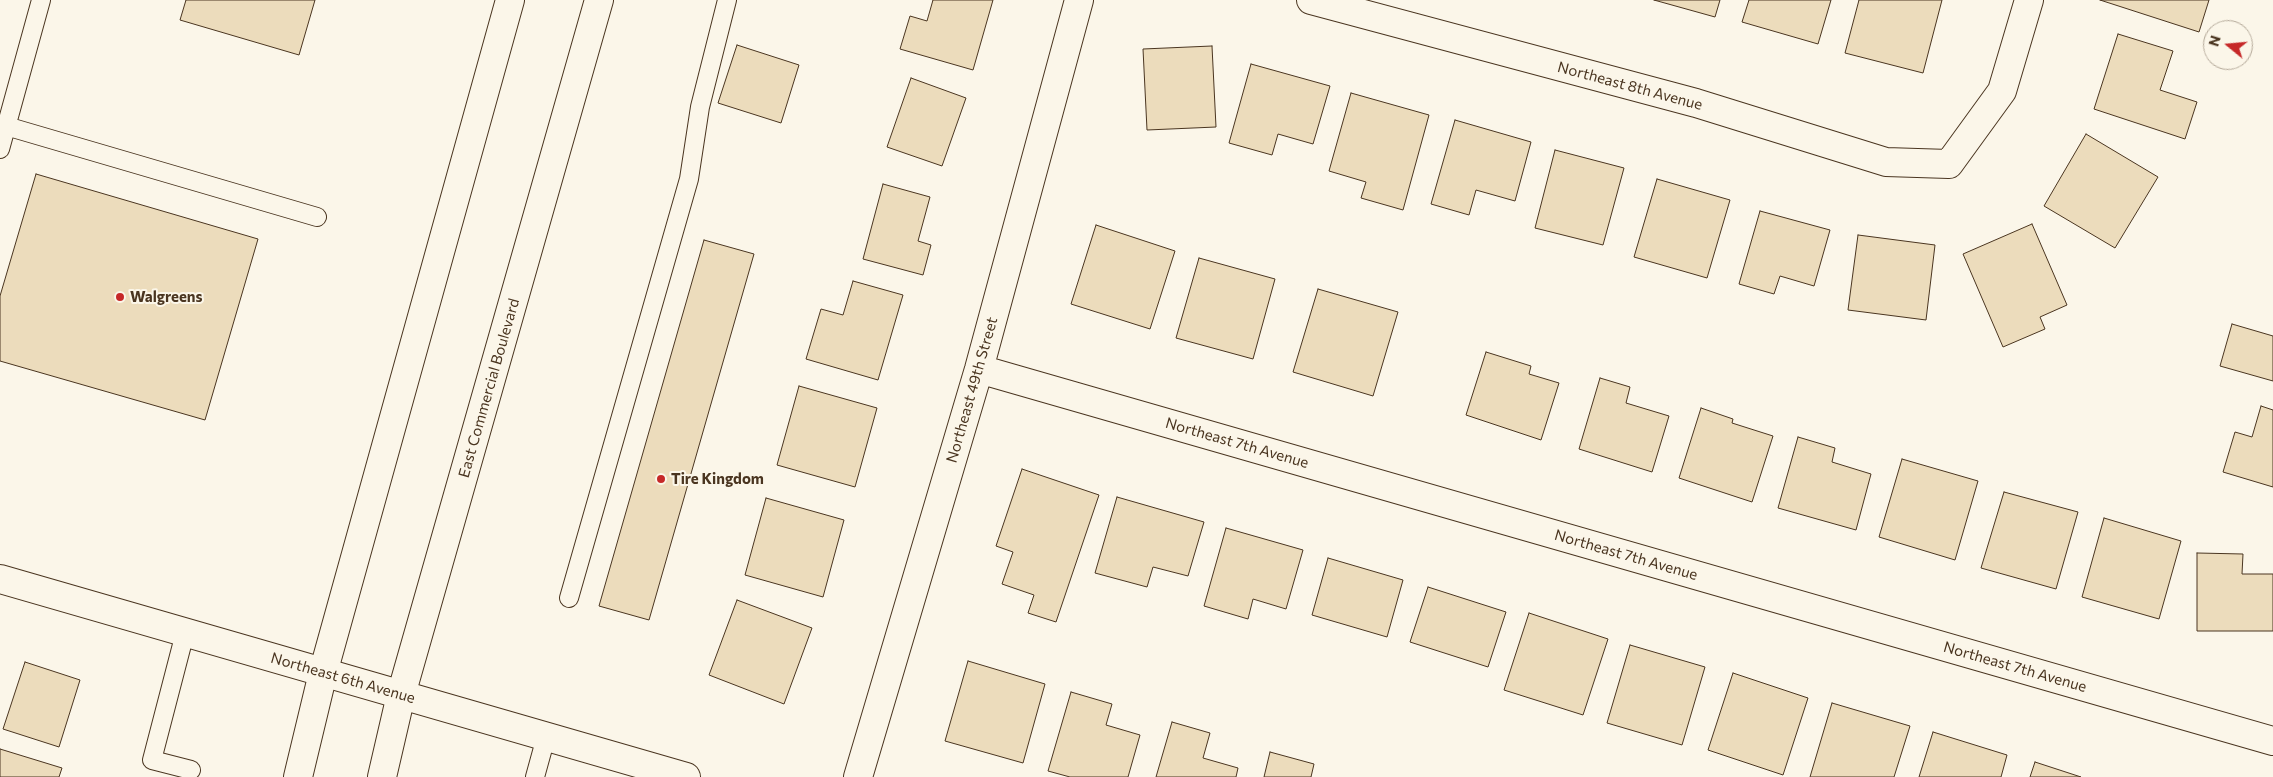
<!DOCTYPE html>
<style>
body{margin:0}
#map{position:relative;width:2273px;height:777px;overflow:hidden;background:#fbf6e9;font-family:Commissioner,sans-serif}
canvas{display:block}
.north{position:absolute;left:2203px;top:20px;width:50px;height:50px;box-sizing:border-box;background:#fbf6e9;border:1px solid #b4a999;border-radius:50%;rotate:287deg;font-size:14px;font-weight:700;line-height:20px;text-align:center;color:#4a3520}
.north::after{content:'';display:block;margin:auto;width:18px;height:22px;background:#c62828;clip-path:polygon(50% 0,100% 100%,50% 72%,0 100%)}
</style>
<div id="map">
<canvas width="2273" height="777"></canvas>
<div class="north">N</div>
</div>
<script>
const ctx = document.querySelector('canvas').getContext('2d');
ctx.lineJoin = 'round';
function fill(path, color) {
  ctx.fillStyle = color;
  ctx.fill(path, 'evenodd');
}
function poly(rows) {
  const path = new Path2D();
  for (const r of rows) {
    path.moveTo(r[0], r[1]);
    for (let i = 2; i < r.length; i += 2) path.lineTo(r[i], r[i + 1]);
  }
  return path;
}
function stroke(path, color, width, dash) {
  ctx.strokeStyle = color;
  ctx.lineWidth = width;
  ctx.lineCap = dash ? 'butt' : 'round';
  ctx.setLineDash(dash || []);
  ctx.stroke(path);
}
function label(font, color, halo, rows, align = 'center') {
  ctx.font = font + ' Commissioner,sans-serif';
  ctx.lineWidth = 4;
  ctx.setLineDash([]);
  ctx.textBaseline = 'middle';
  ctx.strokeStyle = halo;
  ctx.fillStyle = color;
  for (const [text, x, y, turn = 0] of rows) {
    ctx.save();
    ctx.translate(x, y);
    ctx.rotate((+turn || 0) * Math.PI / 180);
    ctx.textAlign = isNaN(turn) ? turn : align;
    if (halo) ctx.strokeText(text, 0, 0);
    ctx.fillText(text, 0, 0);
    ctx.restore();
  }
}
const building = poly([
 [186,0,315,0,299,55,180,20,186,0],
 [933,0,993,0,973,70,900,49,910,16,927,21,933,0],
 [1654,0,1720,0,1715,17,1654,0],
 [1749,0,1831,0,1818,44,1742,22,1749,0],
 [1859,0,1942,0,1923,73,1845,53,1859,0],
 [2100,0,2209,0,2199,32,2100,0],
 [2118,34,2173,51,2160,90,2197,102,2185,139,2094,109,2118,34],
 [737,45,799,65,781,123,718,103,737,45],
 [1212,46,1216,127,1147,130,1143,49,1212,46],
 [1251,64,1330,86,1313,144,1278,134,1272,155,1229,143,1251,64],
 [911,78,966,98,942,166,887,147,911,78],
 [1351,93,1429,115,1403,210,1361,198,1366,182,1329,171,1351,93],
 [1455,120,1531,142,1515,201,1476,190,1469,215,1431,204,1455,120],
 [2086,134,2158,177,2115,248,2044,206,2086,134],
 [1555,150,1624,168,1603,245,1535,228,1555,150],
 [36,174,258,239,205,420,0,361,0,296,36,174],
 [1657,179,1730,200,1707,278,1634,257,1657,179],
 [883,184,930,197,918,241,931,245,923,275,863,259,883,184],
 [1760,211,1830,230,1814,286,1780,276,1774,294,1739,284,1760,211],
 [2032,224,2067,305,2040,317,2045,329,2003,347,1963,254,2032,224],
 [1096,225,1175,251,1150,329,1071,304,1096,225],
 [1858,235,1935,245,1926,320,1848,310,1858,235],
 [704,240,754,254,649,620,599,606,704,240],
 [1199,258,1275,279,1253,359,1176,338,1199,258],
 [853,281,903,295,878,380,806,359,821,309,843,315,853,281],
 [1318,289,1398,312,1373,396,1293,372,1318,289],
 [2232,324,2273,336,2273,381,2220,366,2232,324],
 [1486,352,1531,366,1529,374,1559,383,1541,440,1466,415,1486,352],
 [1600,378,1630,387,1626,403,1669,416,1652,472,1579,449,1600,378],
 [799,386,877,408,855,487,777,465,799,386],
 [2261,406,2273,410,2273,487,2223,472,2235,432,2252,437,2261,406],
 [1701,408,1733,419,1732,423,1773,436,1752,502,1679,478,1701,408],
 [1798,437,1835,448,1832,462,1871,474,1856,530,1778,508,1798,437],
 [1902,459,1978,481,1955,560,1879,537,1902,459],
 [1022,469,1099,495,1056,622,1028,613,1034,595,1002,584,1013,552,996,546,1022,469],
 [2004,492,2078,512,2056,589,1981,568,2004,492],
 [1117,497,1204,522,1188,576,1153,567,1147,587,1095,573,1117,497],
 [766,498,844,520,823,597,745,575,766,498],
 [2104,518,2181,541,2159,619,2082,597,2104,518],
 [1226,528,1303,550,1286,609,1253,599,1248,619,1204,606,1226,528],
 [2197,553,2243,554,2242,574,2273,574,2273,631,2197,631,2197,553],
 [1328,558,1403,580,1387,637,1312,615,1328,558],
 [1428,587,1506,612,1488,667,1410,642,1428,587],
 [737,600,812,628,784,704,709,675,737,600],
 [1529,613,1608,639,1583,715,1504,690,1529,613],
 [1630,645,1705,667,1682,745,1607,723,1630,645],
 [968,661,1045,684,1023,763,945,741,968,661],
 [25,662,80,680,59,747,3,729,25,662],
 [1733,673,1808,698,1783,775,1708,750,1733,673],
 [1071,692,1112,704,1106,725,1140,735,1128,777,1070,777,1048,771,1071,692],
 [1832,703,1910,726,1894,777,1810,777,1832,703],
 [1172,722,1210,733,1203,758,1238,768,1236,777,1156,777,1172,722],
 [1933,732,2007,755,2001,777,1919,777,1933,732],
 [0,749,62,768,59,777,0,777,0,749],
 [1270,752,1314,764,1311,777,1264,777,1270,752],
 [2035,762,2081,777,2030,777,2035,762]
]);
fill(building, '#ecdcbc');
stroke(building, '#4a3520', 1);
const lane = poly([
 [6,126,317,217],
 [0,149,41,0],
 [569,598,689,179,700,107,727,0],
 [185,633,152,760,191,770],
 [535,777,546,737]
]);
const street = poly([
 [1311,0,1696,103,1886,162,1949,164,2002,91,2029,0],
 [979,369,2273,741],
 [858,777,979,369,1079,0]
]);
const secondary = poly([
 [0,579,686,777]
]);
const primary = poly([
 [298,777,323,673,510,0],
 [382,777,401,695,599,0]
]);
stroke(lane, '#4a3520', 20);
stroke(street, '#4a3520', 30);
stroke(secondary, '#4a3520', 30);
stroke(primary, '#4a3520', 30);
stroke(lane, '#fbf6e9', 18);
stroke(street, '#fbf6e9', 28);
stroke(secondary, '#fbf6e9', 28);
stroke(primary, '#fbf6e9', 28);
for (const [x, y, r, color] of [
 [120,297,5,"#c62828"],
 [661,479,5,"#c62828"]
]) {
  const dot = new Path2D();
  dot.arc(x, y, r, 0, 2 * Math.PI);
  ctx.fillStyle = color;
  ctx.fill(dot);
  stroke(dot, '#fbf6e9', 2);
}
label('15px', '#4a3520', '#fbf6e9', [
 ["Northeast 8th Avenue",1630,86,15],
 ["East Commercial Boulevard",489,388,-74],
 ["Northeast 49th Street",972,390,-74],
 ["Northeast 7th Avenue",1237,443,16],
 ["Northeast 7th Avenue",1626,555,16],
 ["Northeast 7th Avenue",2015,667,16],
 ["Northeast 6th Avenue",343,678,16]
]);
label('bold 15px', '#4a3520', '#fbf6e9', [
 ["Walgreens",130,297],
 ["Tire Kingdom",671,479]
], 'left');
</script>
